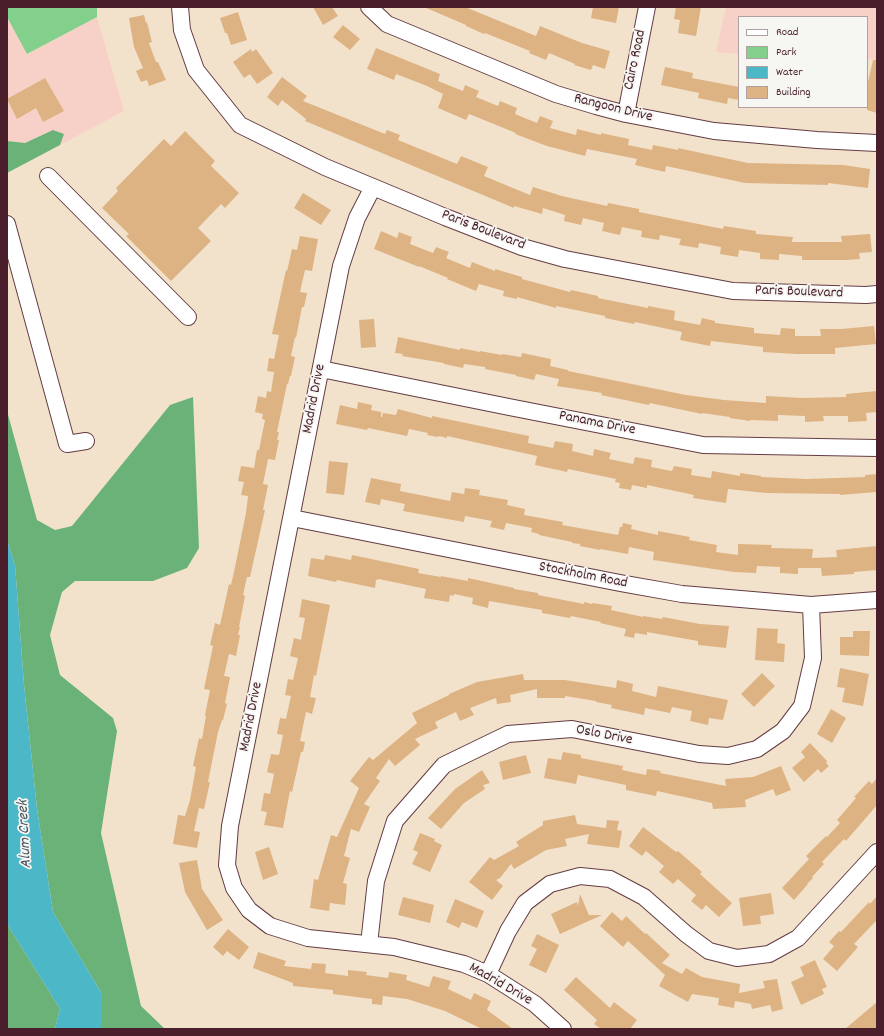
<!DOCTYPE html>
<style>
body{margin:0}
#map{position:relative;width:884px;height:1036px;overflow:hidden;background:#f3e2cb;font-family:Dekko,sans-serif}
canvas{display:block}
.frame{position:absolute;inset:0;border:8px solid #4a1f2b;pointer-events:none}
.legend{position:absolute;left:738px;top:16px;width:130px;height:92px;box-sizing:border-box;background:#f6f6f2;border:1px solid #b1a0a2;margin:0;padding:5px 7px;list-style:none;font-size:12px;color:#4a1f2b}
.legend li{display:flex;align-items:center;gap:8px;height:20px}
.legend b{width:20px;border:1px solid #b1a0a2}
</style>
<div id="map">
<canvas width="884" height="1036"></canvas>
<div class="frame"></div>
<ul class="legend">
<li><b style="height:5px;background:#fff"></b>Road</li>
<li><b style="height:11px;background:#83cf8c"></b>Park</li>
<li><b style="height:11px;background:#4bb7c7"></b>Water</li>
<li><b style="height:11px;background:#ddb384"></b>Building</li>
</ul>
</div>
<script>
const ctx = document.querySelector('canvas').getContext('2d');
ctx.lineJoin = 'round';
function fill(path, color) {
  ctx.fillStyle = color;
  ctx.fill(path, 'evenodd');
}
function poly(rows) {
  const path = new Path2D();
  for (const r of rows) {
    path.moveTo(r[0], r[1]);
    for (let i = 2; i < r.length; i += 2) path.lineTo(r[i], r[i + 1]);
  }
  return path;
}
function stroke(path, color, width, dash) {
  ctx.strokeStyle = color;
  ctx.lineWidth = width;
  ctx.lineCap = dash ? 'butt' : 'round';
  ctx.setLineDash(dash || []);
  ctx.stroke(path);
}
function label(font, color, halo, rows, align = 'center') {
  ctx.font = font + ' Dekko,sans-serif';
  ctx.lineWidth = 3.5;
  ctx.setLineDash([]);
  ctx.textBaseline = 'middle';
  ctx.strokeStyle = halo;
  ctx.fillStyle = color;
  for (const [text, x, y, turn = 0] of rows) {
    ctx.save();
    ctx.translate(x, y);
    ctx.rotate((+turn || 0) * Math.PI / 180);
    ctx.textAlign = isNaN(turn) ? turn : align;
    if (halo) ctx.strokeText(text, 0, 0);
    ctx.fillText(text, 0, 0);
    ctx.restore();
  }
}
fill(poly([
 [726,7,877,7,877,60,867,59,867,17,739,17,739,54,716,52],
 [7,17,28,54,97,17,124,111,60,145,64,134,53,130,25,143,7,141]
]), '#f7d1c7');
fill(poly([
 [7,7,97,7,97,17,27,54,7,17]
]), '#83cf8c');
fill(poly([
 [53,130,64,134,60,145,7,173,7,141,25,143],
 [193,397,199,548,187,568,153,581,75,581,62,592,50,635,60,675,113,718,117,731,101,833,141,1006,165,1029,102,1029,102,994,53,912,37,809,24,685,15,565,7,540,7,411,37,520,55,530,72,526,170,405],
 [7,924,60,1009,55,1029,7,1029]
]), '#6ab278');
fill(poly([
 [7,540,15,565,24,685,37,809,53,912,102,994,102,1029,55,1029,60,1009,7,924]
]), '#4bb7c7');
fill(poly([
 [313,7,332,7,338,16,323,25],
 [424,7,465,7,536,36,540,26,582,43,610,51,605,69,593,65,591,70,574,65,575,64,549,53,546,60,529,53,530,51,485,33,484,34,466,26,466,25],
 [593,7,619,7,616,23,591,18],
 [676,7,701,7,696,36,678,33,680,20,674,19],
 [238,12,247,40,231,45,227,33,225,33,220,18],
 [144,15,146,23,147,22,152,42,149,43,156,62,158,62,166,80,149,86,147,80,141,82,136,71,143,68,134,47,129,18],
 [343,25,360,39,350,50,333,37],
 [376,48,440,74,438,81,463,91,465,85,479,91,476,97,498,106,500,101,517,108,515,114,537,123,540,116,553,121,550,128,576,135,577,129,601,135,601,133,629,139,628,145,652,150,653,145,678,150,678,148,748,163,843,165,870,169,868,188,828,183,828,185,745,183,666,166,665,172,635,165,637,159,587,149,585,156,547,146,515,134,516,133,469,114,466,120,438,108,443,94,427,86,396,74,394,80,367,69],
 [251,49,252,52,256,49,273,73,257,84,250,74,244,78,233,62],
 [873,60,877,60,877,113,867,110,867,86],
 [665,67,693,73,692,78,739,87,739,100,728,98,727,104,698,98,699,93,661,85],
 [282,77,307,96,303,101,385,134,387,130,400,135,398,140,457,164,461,156,488,167,484,176,530,195,533,187,562,196,607,206,608,203,639,209,639,212,723,229,724,226,756,231,756,234,793,237,792,242,842,242,841,236,870,234,872,252,859,253,860,259,846,260,802,260,802,256,779,254,779,260,760,259,760,253,739,250,738,257,720,254,721,247,699,243,698,248,679,245,681,239,660,235,659,240,641,237,642,231,622,227,620,235,602,231,604,223,583,218,581,225,564,221,565,215,543,208,542,214,514,206,514,208,305,121,306,119,282,100,278,106,267,97],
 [45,78,64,111,43,122,36,108,17,119,7,99],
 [185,131,215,161,211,166,239,193,225,208,221,204,198,228,211,241,171,281,126,236,129,234,102,208,118,191,116,188,164,139,171,146],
 [303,193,331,210,321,225,294,208],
 [381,231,397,238,399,232,412,237,410,244,433,253,436,247,449,252,446,258,470,268,472,262,495,271,495,269,522,277,522,279,570,292,571,290,598,296,598,298,648,308,648,306,675,311,674,320,700,325,702,318,715,321,715,323,754,328,754,333,780,335,781,328,795,329,795,336,821,336,820,329,841,329,874,326,876,344,835,348,835,354,796,354,763,352,763,347,711,341,710,346,680,340,682,332,635,322,634,324,605,318,605,316,556,306,556,308,517,297,517,299,503,296,504,291,479,284,476,291,447,279,448,278,419,266,419,267,374,249],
 [300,236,318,239,312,271,305,270,300,292,307,293,304,307,302,307,296,338,295,337,291,356,295,357,291,376,290,376,288,384,287,384,277,432,279,432,277,440,279,440,275,460,268,459,263,484,268,485,263,510,265,510,250,577,247,577,243,595,245,596,239,627,240,627,238,635,240,635,236,656,229,654,224,676,230,677,225,703,227,704,223,720,222,720,218,732,208,782,210,782,204,809,199,808,194,831,200,832,197,848,173,844,178,815,185,816,190,800,196,767,193,766,199,738,202,739,206,716,205,715,210,690,204,689,213,646,210,645,215,623,220,625,229,584,231,585,235,567,246,513,248,496,241,495,244,482,238,481,241,466,254,468,257,450,259,450,265,420,262,419,263,414,255,412,258,396,266,398,267,391,271,392,274,372,267,371,269,358,274,359,279,335,272,334,286,270,287,271,292,249,297,250],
 [374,319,376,347,361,348,359,320],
 [398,337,460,350,460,348,480,352,480,351,502,355,502,354,521,357,522,353,551,359,550,366,568,370,568,371,686,395,724,400,766,403,766,396,802,398,846,397,846,394,877,391,877,412,866,413,867,421,848,422,848,416,823,416,824,421,805,422,805,416,778,415,778,421,750,420,750,421,730,418,730,417,702,413,702,414,650,403,649,405,601,395,602,393,557,386,559,379,536,374,534,380,516,376,516,375,485,369,485,367,464,364,463,368,444,364,444,363,402,356,403,354,395,353],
 [358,402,372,405,371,410,381,412,381,417,382,417,383,413,396,415,398,409,432,418,432,416,529,436,528,443,553,448,555,441,573,444,572,451,593,456,594,449,611,453,609,459,633,464,635,457,652,460,651,467,672,471,674,466,692,469,691,475,711,478,712,471,740,476,740,473,761,476,761,477,807,479,865,477,865,475,877,474,877,492,840,495,840,494,766,493,728,489,726,503,693,498,694,495,647,485,647,488,632,485,631,490,619,488,620,483,615,482,616,479,568,469,567,472,535,465,537,456,447,436,447,438,439,436,438,437,427,435,428,433,409,429,407,436,368,428,367,430,336,424,340,405,357,409],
 [329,461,348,463,344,495,326,493],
 [371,478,401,484,400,491,450,501,452,492,464,494,465,488,480,490,479,495,508,500,507,505,525,509,524,515,563,522,562,525,618,535,620,527,622,527,623,523,632,525,631,529,658,535,658,531,690,537,689,540,717,545,716,552,738,555,738,544,772,545,771,548,813,549,812,558,837,557,836,550,877,546,877,570,854,572,854,574,822,576,821,568,798,568,798,574,780,573,780,567,757,566,756,573,734,572,653,560,654,552,629,547,628,554,600,549,600,550,580,546,580,544,572,543,572,542,539,535,539,534,531,532,532,528,506,523,504,530,490,527,492,521,465,516,464,522,403,511,405,504,381,499,380,505,365,502],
 [325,555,351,560,352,555,419,569,418,573,441,577,441,576,468,581,468,578,514,588,514,589,538,593,538,595,584,604,584,602,592,604,592,603,612,606,611,610,643,617,643,616,662,619,663,617,700,624,729,626,726,648,698,645,698,641,647,632,647,635,635,633,634,638,624,636,626,629,600,623,601,622,571,616,570,618,542,613,542,610,489,601,488,608,472,604,473,598,454,594,454,596,450,595,449,602,424,598,426,589,379,579,376,580,375,588,337,580,336,582,308,576,311,558,324,560],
 [302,599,330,605,316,676,314,675,310,697,316,698,312,714,306,712,300,741,305,742,303,752,301,752,292,792,290,791,283,828,264,825,267,812,261,811,264,793,270,794,274,774,267,772,271,754,279,755,283,735,277,734,280,718,286,719,291,696,285,695,288,679,293,680,298,658,290,656,294,638,301,640,305,618,299,617],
 [757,628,778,629,777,643,785,644,784,662,755,660],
 [853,631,870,631,869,656,840,655,840,637,853,637],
 [840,668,869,674,863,706,842,702,845,688,837,687],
 [762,673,775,686,754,707,741,694],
 [523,674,524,680,565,680,616,688,617,680,633,684,632,691,656,697,658,686,728,700,723,720,709,718,708,725,690,721,692,711,672,707,670,713,645,708,644,715,611,708,612,705,596,702,596,701,565,696,565,698,537,698,537,689,510,695,511,702,497,704,496,698,470,708,474,715,460,721,456,712,435,722,438,728,415,739,420,745,395,766,389,759,376,778,380,781,364,804,370,807,359,832,351,829,344,856,350,858,343,883,347,884,345,905,330,903,329,911,310,908,314,879,318,880,331,835,337,837,359,788,350,781,369,757,373,760,417,723,412,713,449,695,449,694,477,682],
 [831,709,846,718,832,743,817,734],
 [810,743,827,761,826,763,829,766,821,773,818,769,804,782,792,768,805,757,801,752],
 [563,752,581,755,581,758,623,766,622,770,646,775,647,769,661,771,660,773,726,786,725,779,753,777,781,766,791,790,776,796,773,789,745,800,746,807,713,809,712,803,657,791,656,796,626,790,626,785,578,775,576,784,544,778,548,758,561,760],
 [526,755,531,773,503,780,499,762],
 [482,770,490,783,483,785,485,789,464,803,441,829,428,818,455,789],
 [877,778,877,805,846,841,844,839,822,862,824,864,812,877,813,878,807,884,808,884,794,900,782,888,809,859,806,856,826,836,827,837,840,823,837,820,856,798,854,797,869,781,872,784],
 [575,815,577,824,606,828,607,820,619,821,617,830,622,831,619,848,587,844,589,834,565,839,567,846,546,850,514,869,511,864,500,878,496,880,503,886,492,900,469,882,490,857,494,860,519,846,516,842,543,825,543,821],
 [643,827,676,852,678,851,702,872,700,874,732,903,719,917,706,905,702,910,691,901,696,895,678,879,673,884,659,872,664,866,646,851,642,856,629,846],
 [420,833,435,839,434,841,442,845,430,872,412,864,418,852,413,850],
 [269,847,278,874,263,880,255,852],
 [197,860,202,889,223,920,207,930,185,892,179,863],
 [771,893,774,914,760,916,761,924,743,926,739,898],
 [580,894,589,915,602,915,560,934,551,914,577,902,578,906],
 [877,896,877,920,854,944,858,947,837,971,823,959,834,946,829,942,839,931,841,932,869,902,870,904],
 [403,897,434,905,430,923,398,915],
 [455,899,484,911,477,928,462,922,459,928,446,922],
 [612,912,622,921,626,916,645,934,646,933,670,955,662,963,682,974,686,968,702,977,740,984,739,993,765,988,763,981,777,979,783,1009,772,1012,770,1005,752,1009,751,1004,735,1001,734,1008,718,1005,719,998,692,994,688,1002,659,986,665,975,628,941,623,947,600,926],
 [228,929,249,947,239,960,227,951,223,956,213,947],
 [537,934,559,945,546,973,529,965,537,949,531,946],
 [258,952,286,961,284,966,311,969,312,963,326,964,325,973,348,976,348,970,367,972,366,975,388,978,389,972,407,975,406,980,429,987,433,976,451,981,448,989,471,1000,474,993,491,1001,487,1010,513,1029,482,1029,445,1011,407,999,383,996,382,1005,372,1004,372,999,333,994,333,990,293,986,293,983,253,968],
 [815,960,827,987,822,989,824,994,801,1005,791,982,804,976,800,967],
 [576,977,610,1008,614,1002,637,1020,630,1029,601,1029,594,1024,597,1020,564,990],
 [877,1002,877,1029,845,1029]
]), '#ddb384');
const minor = poly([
 [180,7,182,30,196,70,240,125,325,167,445,217,522,247,565,259,733,291,866,295,877,294],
 [369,7,387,24,556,94,596,106,626,114,714,131,817,140,877,143],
 [626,114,647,7],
 [48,176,188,317],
 [373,187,357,218,341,266,230,826,227,865,234,888,249,910,270,926,308,938,394,947,464,964,488,974,535,1004,563,1029],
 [7,224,67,444,86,441],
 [321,369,509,407,703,445,877,448],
 [292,518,620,583,682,594,811,605,877,600],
 [369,944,376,881,395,821,444,765,508,734,572,729,699,754,728,756,757,749,783,731,802,706,813,658,811,605],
 [488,974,508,931,525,903,550,884,580,876,610,879,644,897,686,934,709,951,737,958,769,954,798,938,877,852]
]);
stroke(minor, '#633c43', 18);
stroke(minor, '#fff', 16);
label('15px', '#4a1f2b', '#f6f6f2', [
 ["Cairo Road",636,60,-78],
 ["Rangoon Drive",613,109,14],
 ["Paris Boulevard",483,231,21],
 ["Paris Boulevard",799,293,2],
 ["Madrid Drive",315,399,-79],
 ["Panama Drive",597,424,11],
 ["Stockholm Road",583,576,11],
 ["Madrid Drive",252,717,-79],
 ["Oslo Drive",604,736,11],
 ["Madrid Drive",500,985,30]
]);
label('italic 16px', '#4a5462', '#f6f6f2', [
 ["Alum Creek",26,834,-93]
]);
</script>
